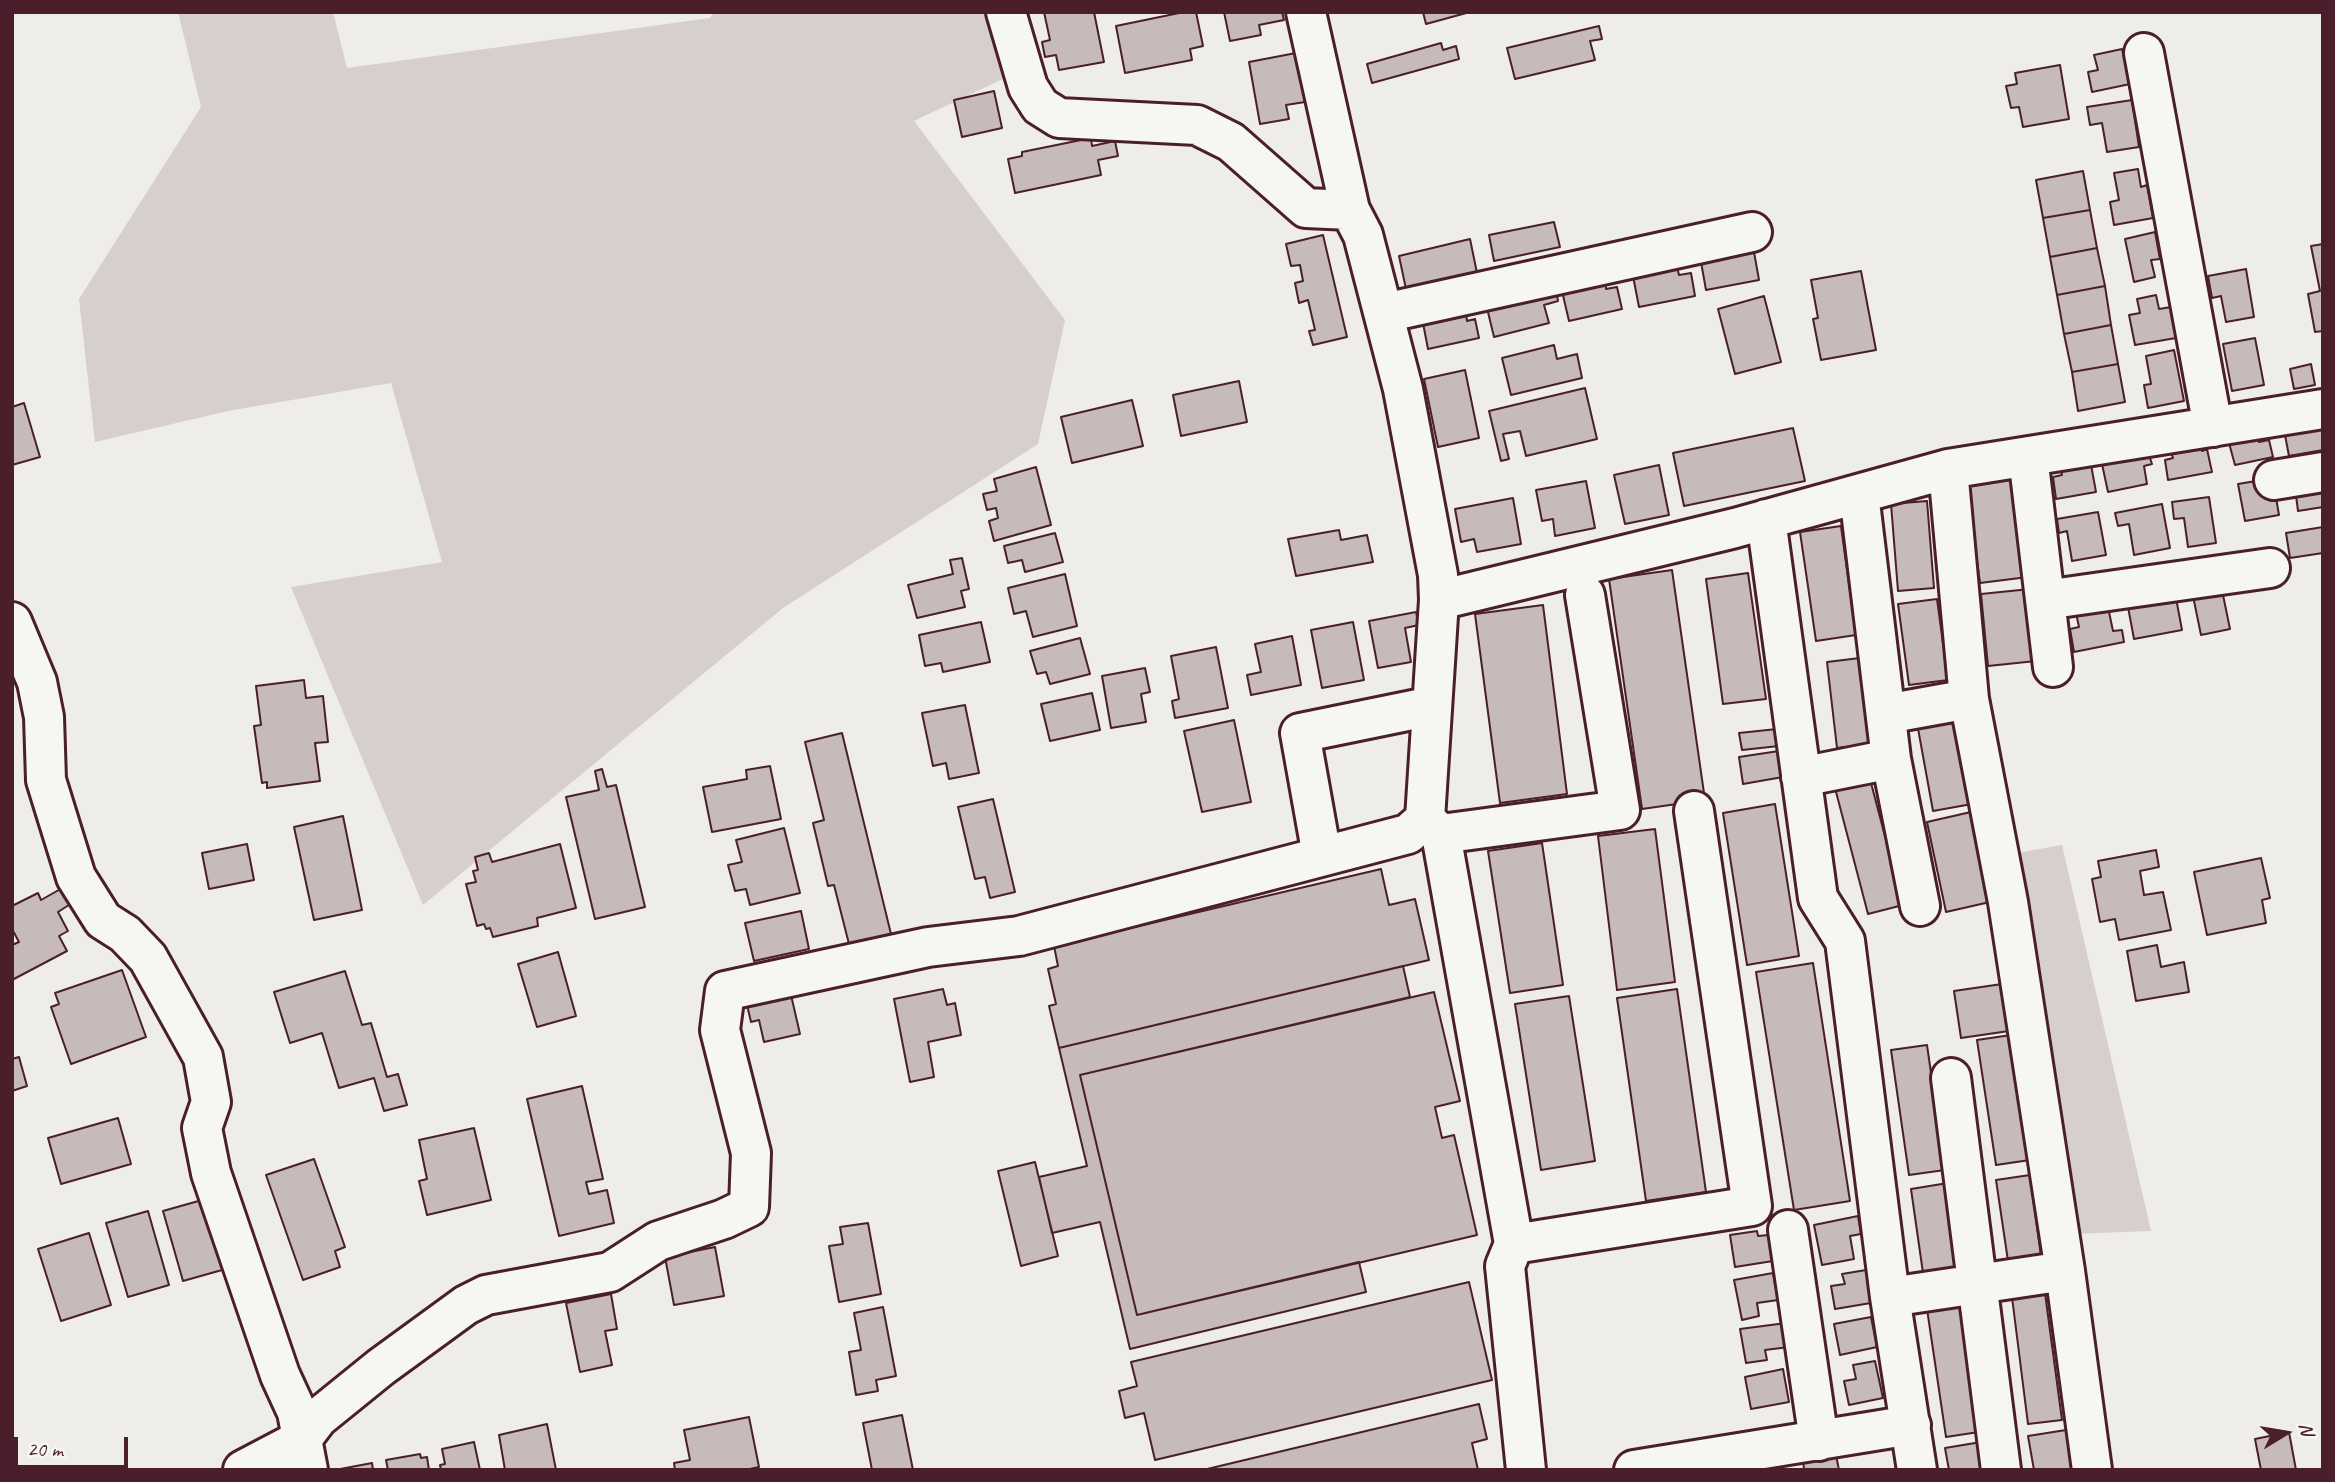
<!DOCTYPE html>
<style>
body{margin:0}
#map{position:relative;width:2335px;height:1482px;overflow:hidden;background:#efedea;font-family:Caveat,sans-serif}
canvas{display:block}
.frame{position:absolute;inset:0;border:14px solid #4a1f2b;pointer-events:none}
.north{position:absolute;left:2251px;top:1398px;width:70px;height:70px;-webkit-text-stroke:5px #f6f6f2;paint-order:stroke;rotate:79deg;font-size:19px;font-weight:700;line-height:28px;text-align:center;color:#4a1f2b}
.north::after{content:'';display:block;margin:auto;width:24px;height:32px;background:#4a1f2b;clip-path:polygon(50% 0,100% 100%,50% 72%,0 100%)}
.scale{position:absolute;left:14px;top:1437px;width:114px;height:32px;box-sizing:border-box;border:4px solid #4a1f2b;border-top:0;padding-left:9px;font-size:21px;line-height:24px;white-space:nowrap;color:#4a1f2b;-webkit-text-stroke:5px #f6f6f2;paint-order:stroke}
</style>
<div id="map">
<canvas width="2335" height="1482"></canvas>
<div class="frame"></div>
<div class="north">N</div>
<div class="scale">20 m</div>
</div>
<script>
const ctx = document.querySelector('canvas').getContext('2d');
ctx.lineJoin = 'round';
function fill(path, color) {
  ctx.fillStyle = color;
  ctx.fill(path, 'evenodd');
}
function poly(rows) {
  const path = new Path2D();
  for (const r of rows) {
    path.moveTo(r[0], r[1]);
    for (let i = 2; i < r.length; i += 2) path.lineTo(r[i], r[i + 1]);
  }
  return path;
}
function stroke(path, color, width, dash) {
  ctx.strokeStyle = color;
  ctx.lineWidth = width;
  ctx.lineCap = dash ? 'butt' : 'round';
  ctx.setLineDash(dash || []);
  ctx.stroke(path);
}
fill(poly([
 [178,12,333,12,347,68,710,18,714,12,993,12,1007,77,914,121,1065,320,1038,444,783,608,423,905,291,587,442,562,391,383,228,411,95,442,79,299,201,107],
 [2062,845,2151,1231,2070,1234,1999,856]
]), '#d7cfce');
const building = poly([
 [1044,12,1094,12,1104,62,1059,70,1056,55,1045,57,1042,42,1050,40,1044,12],
 [1184,12,1196,12,1203,46,1190,49,1192,60,1125,73,1116,26,1184,12],
 [1224,12,1282,12,1284,20,1259,25,1261,35,1230,41,1224,12],
 [1423,12,1470,12,1426,24,1423,12],
 [1599,26,1602,39,1590,41,1595,60,1515,79,1507,48,1599,26],
 [1441,43,1443,50,1456,46,1459,59,1372,83,1367,64,1441,43],
 [2122,49,2130,84,2092,92,2088,72,2098,70,2094,55,2122,49],
 [1296,53,1305,102,1286,105,1289,119,1260,124,1249,62,1296,53],
 [2060,65,2069,119,2023,127,2019,107,2011,108,2006,86,2017,84,2015,73,2060,65],
 [994,91,1002,128,962,137,954,100,994,91],
 [2132,100,2139,147,2107,152,2102,123,2090,125,2087,107,2132,100],
 [1091,138,1092,146,1115,141,1118,156,1098,160,1101,175,1015,193,1008,159,1022,156,1022,152,1091,138],
 [2138,169,2141,187,2147,185,2153,218,2114,225,2110,202,2119,200,2114,173,2138,169],
 [2083,171,2090,210,2043,218,2036,180,2083,171],
 [2090,210,2097,248,2050,257,2043,218,2090,210],
 [1554,222,1560,247,1494,261,1489,235,1554,222],
 [2155,232,2160,259,2151,260,2155,277,2134,282,2125,239,2155,232],
 [1323,235,1347,337,1313,345,1309,331,1315,330,1308,300,1299,303,1295,283,1303,281,1300,265,1291,266,1286,244,1323,235],
 [1470,239,1477,273,1406,289,1399,256,1470,239],
 [2323,244,2323,331,2315,332,2308,294,2320,291,2311,246,2323,244],
 [2097,248,2105,286,2057,295,2050,257,2097,248],
 [1754,252,1759,280,1706,290,1701,262,1754,252],
 [1677,267,1679,275,1691,273,1695,296,1639,307,1633,276,1677,267],
 [2246,269,2254,317,2226,322,2221,296,2212,298,2208,276,2246,269],
 [1861,271,1876,350,1821,360,1813,319,1818,318,1811,280,1861,271],
 [1605,281,1606,289,1617,287,1622,309,1569,321,1562,291,1605,281],
 [2105,286,2111,325,2064,334,2057,295,2105,286],
 [1556,291,1558,301,1544,305,1549,323,1494,337,1487,308,1556,291],
 [2156,295,2159,309,2171,307,2176,338,2135,345,2129,315,2140,313,2137,299,2156,295],
 [1764,296,1781,362,1735,374,1718,309,1764,296],
 [1466,314,1467,321,1475,319,1479,338,1428,349,1423,323,1466,314],
 [2111,325,2118,364,2072,372,2064,334,2111,325],
 [2255,338,2264,385,2232,391,2223,344,2255,338],
 [1554,345,1557,359,1577,354,1582,378,1511,395,1502,358,1554,345],
 [2174,350,2184,401,2148,408,2144,385,2151,384,2146,356,2174,350],
 [2118,364,2125,402,2078,411,2072,372,2118,364],
 [2311,364,2315,385,2294,389,2290,369,2311,364],
 [1465,370,1479,438,1438,447,1424,379,1465,370],
 [1239,381,1247,422,1181,436,1173,395,1239,381],
 [1585,388,1597,439,1526,456,1520,431,1503,434,1509,459,1501,461,1489,411,1585,388],
 [1132,400,1143,446,1072,463,1061,417,1132,400],
 [24,403,40,457,12,465,12,407,24,403],
 [1793,428,1805,481,1684,506,1673,453,1793,428],
 [2323,428,2323,450,2289,456,2285,435,2323,428],
 [2258,436,2259,442,2269,440,2273,457,2235,465,2229,443,2258,436],
 [2199,440,2202,451,2207,449,2212,472,2168,480,2165,460,2173,458,2169,446,2199,440],
 [2149,455,2152,464,2144,466,2147,484,2108,492,2102,464,2149,455],
 [2090,459,2096,492,2056,499,2053,477,2062,475,2060,464,2090,459],
 [1659,465,1669,515,1625,524,1614,475,1659,465],
 [1036,467,1051,525,994,541,989,521,998,518,996,508,987,510,983,494,997,491,994,479,1036,467],
 [2015,475,2028,577,1980,583,1966,482,2015,475],
 [2262,480,2275,492,2279,515,2245,521,2238,484,2262,480],
 [1586,481,1595,528,1555,536,1553,519,1542,521,1536,490,1586,481],
 [2323,484,2323,507,2298,511,2295,488,2323,484],
 [2209,497,2216,543,2188,547,2184,518,2174,519,2172,502,2209,497],
 [1513,498,1521,544,1477,552,1474,539,1461,542,1455,509,1513,498],
 [1927,501,1934,588,1898,591,1891,504,1927,501],
 [2162,504,2170,548,2134,555,2129,524,2118,526,2115,513,2162,504],
 [2098,512,2106,555,2072,561,2067,531,2059,533,2057,519,2098,512],
 [1841,526,1856,635,1816,641,1800,532,1841,526],
 [2323,527,2323,553,2290,558,2286,533,2323,527],
 [1339,530,1341,540,1367,535,1373,562,1296,576,1288,539,1339,530],
 [1055,533,1063,562,1025,572,1022,560,1008,563,1004,546,1055,533],
 [962,558,969,589,961,591,965,607,917,618,908,585,953,574,950,560,962,558],
 [1672,570,1705,800,1642,809,1609,579,1672,570],
 [1748,573,1766,699,1723,704,1706,579,1748,573],
 [1065,574,1077,626,1033,637,1026,611,1014,614,1008,588,1065,574],
 [2030,589,2036,661,1988,666,1981,594,2030,589],
 [2222,590,2230,629,2201,635,2193,596,2222,590],
 [2176,598,2182,630,2134,639,2128,607,2176,598],
 [1937,599,1948,680,1909,685,1898,604,1937,599],
 [1543,605,1567,794,1500,803,1475,614,1543,605],
 [2108,607,2113,631,2122,630,2124,642,2074,652,2070,629,2079,627,2076,613,2108,607],
 [1416,612,1419,625,1405,628,1411,662,1378,668,1369,621,1416,612],
 [981,622,990,662,943,672,941,663,925,666,919,635,981,622],
 [1353,622,1364,680,1322,688,1311,630,1353,622],
 [1292,636,1301,685,1251,695,1247,675,1261,672,1255,644,1292,636],
 [1080,638,1090,674,1050,684,1046,672,1037,674,1030,651,1080,638],
 [1216,647,1228,708,1175,718,1172,701,1179,699,1171,656,1216,647],
 [1860,658,1870,744,1837,748,1827,662,1860,658],
 [1145,668,1150,692,1141,694,1146,722,1111,728,1102,676,1145,668],
 [304,680,306,698,323,696,328,742,315,743,320,781,267,788,267,782,262,783,254,726,261,725,256,686,304,680],
 [1092,693,1100,730,1050,741,1041,704,1092,693],
 [965,705,979,773,949,779,946,763,933,766,922,713,965,705],
 [1956,716,1972,804,1933,811,1917,723,1956,716],
 [1234,720,1251,802,1202,812,1184,731,1234,720],
 [1777,729,1779,746,1742,750,1739,733,1777,729],
 [842,733,891,934,849,944,834,885,828,886,813,823,824,820,805,742,842,733],
 [1779,751,1783,777,1743,784,1739,757,1779,751],
 [770,766,781,819,712,832,703,787,747,779,746,770,770,766],
 [602,769,607,787,616,785,645,907,595,919,566,797,599,790,595,771,602,769],
 [1870,779,1903,905,1868,914,1835,788,1870,779],
 [993,799,1015,892,990,898,985,877,975,879,958,807,993,799],
 [1775,804,1799,956,1747,965,1723,813,1775,804],
 [1971,812,1990,902,1946,912,1927,822,1971,812],
 [343,816,362,910,314,920,294,827,343,816],
 [784,828,800,893,750,905,746,889,735,891,728,865,742,862,736,840,784,828],
 [1655,829,1675,982,1617,990,1598,836,1655,829],
 [1542,843,1563,985,1510,993,1488,851,1542,843],
 [247,844,254,880,209,889,202,853,247,844],
 [560,844,576,908,537,918,538,926,493,937,490,928,486,929,484,924,477,926,466,884,476,882,473,871,478,870,475,857,489,853,492,862,560,844],
 [2156,850,2159,867,2140,871,2144,895,2163,892,2171,930,2119,940,2115,919,2100,922,2092,879,2101,877,2098,861,2156,850],
 [2261,858,2270,898,2262,900,2266,923,2207,935,2194,872,2261,858],
 [1381,869,1389,905,1415,899,1429,960,1059,1048,1049,1006,1056,1004,1048,969,1058,966,1054,946,1381,869],
 [64,887,72,903,58,912,68,931,59,936,67,951,12,980,12,945,19,942,12,929,12,906,38,893,41,900,64,887],
 [801,911,809,949,754,961,745,923,801,911],
 [2157,945,2161,967,2184,962,2189,992,2136,1001,2127,951,2157,945],
 [558,952,576,1016,537,1027,518,964,558,952],
 [1813,963,1850,1201,1794,1210,1756,972,1813,963],
 [1403,966,1410,997,1080,1075,1137,1315,1359,1262,1366,1292,1130,1349,1100,1222,1052,1233,1039,1177,1087,1166,1059,1048,1403,966],
 [122,970,146,1037,71,1064,51,1007,59,1004,55,993,122,970],
 [345,971,362,1025,371,1023,387,1077,398,1074,407,1105,384,1111,374,1078,339,1088,322,1033,290,1043,274,992,345,971],
 [2002,984,2009,1031,1961,1038,1954,991,2002,984],
 [943,989,947,1005,955,1003,961,1035,928,1042,934,1077,910,1082,894,999,943,989],
 [1677,989,1706,1192,1646,1201,1617,998,1677,989],
 [1434,992,1460,1101,1435,1107,1442,1138,1454,1135,1477,1235,1137,1315,1080,1075,1434,992],
 [791,995,800,1034,764,1042,759,1020,751,1022,747,1005,791,995],
 [1569,996,1595,1161,1541,1170,1515,1004,1569,996],
 [2011,1035,2030,1160,1996,1165,1977,1040,2011,1035],
 [1927,1045,1945,1170,1909,1175,1891,1050,1927,1045],
 [19,1057,27,1086,12,1091,12,1059,19,1057],
 [582,1086,603,1179,586,1182,589,1194,607,1190,614,1223,559,1236,527,1099,582,1086],
 [118,1118,131,1164,61,1184,48,1138,118,1118],
 [474,1128,491,1200,427,1215,419,1181,427,1179,419,1140,474,1128],
 [314,1159,345,1247,335,1251,340,1267,303,1280,266,1175,314,1159],
 [1035,1162,1058,1256,1021,1266,998,1171,1035,1162],
 [2030,1175,2041,1256,2008,1261,1996,1180,2030,1175],
 [1948,1183,1960,1268,1923,1273,1911,1189,1948,1183],
 [202,1200,222,1270,183,1281,163,1211,202,1200],
 [148,1211,169,1285,128,1297,106,1223,148,1211],
 [1858,1216,1861,1234,1850,1236,1854,1259,1822,1265,1814,1225,1858,1216],
 [868,1223,881,1294,839,1302,829,1246,843,1244,840,1227,868,1223],
 [1757,1231,1758,1236,1769,1235,1773,1261,1735,1267,1730,1235,1757,1231],
 [89,1233,111,1305,61,1321,38,1249,89,1233],
 [715,1247,724,1296,674,1305,665,1257,715,1247],
 [1866,1270,1871,1303,1835,1309,1831,1286,1845,1284,1842,1274,1866,1270],
 [1773,1273,1778,1300,1757,1303,1759,1316,1742,1320,1734,1280,1773,1273],
 [1469,1282,1492,1380,1155,1460,1144,1413,1125,1418,1119,1391,1137,1386,1131,1362,1469,1282],
 [2045,1293,2062,1420,2028,1424,2012,1297,2045,1293],
 [611,1294,617,1329,605,1331,612,1365,580,1372,566,1303,611,1294],
 [1960,1304,1979,1432,1946,1437,1927,1309,1960,1304],
 [883,1307,896,1376,876,1380,878,1391,856,1395,849,1352,861,1350,854,1313,883,1307],
 [1871,1317,1877,1347,1840,1355,1834,1324,1871,1317],
 [1786,1323,1789,1347,1765,1350,1767,1360,1746,1363,1740,1329,1786,1323],
 [1875,1361,1883,1398,1849,1405,1844,1381,1856,1379,1853,1365,1875,1361],
 [1783,1369,1789,1402,1751,1409,1745,1377,1783,1369],
 [1479,1404,1487,1439,1472,1443,1478,1470,1203,1470,1479,1404],
 [902,1415,913,1470,872,1470,863,1423,902,1415],
 [749,1417,759,1467,745,1470,675,1470,674,1463,690,1460,684,1430,749,1417],
 [547,1424,556,1470,505,1470,499,1435,547,1424],
 [2066,1430,2072,1470,2034,1470,2028,1436,2066,1430],
 [2289,1432,2296,1470,2261,1470,2255,1439,2289,1432],
 [474,1442,480,1470,441,1470,440,1465,445,1464,442,1449,474,1442],
 [1981,1442,1985,1470,1949,1470,1945,1448,1981,1442],
 [420,1454,421,1458,427,1457,429,1470,388,1470,386,1460,420,1454],
 [1836,1455,1839,1470,1804,1470,1803,1460,1836,1455],
 [372,1463,373,1470,335,1470,372,1463]
]);
fill(building, '#c6babb');
stroke(building, '#4a1f2b', 2);
const minor = poly([
 [1006,12,1028,87,1040,106,1059,118,1197,125,1231,142,1306,208,1350,210],
 [1306,12,1350,210,1363,235,1403,389,1438,575,1439,600,1425,819,1441,834,1514,1244,1505,1266,1526,1470],
 [2144,53,2213,427],
 [1384,313,1752,232],
 [2028,456,2053,667],
 [1948,469,1969,699,2008,902,2065,1271,2092,1470],
 [2274,480,2323,472],
 [1859,494,1891,759,1920,906],
 [1766,519,1818,898,1845,941,1890,1297,1917,1470],
 [1439,600,1735,528,1948,469,2323,409],
 [2045,600,2270,568],
 [12,622,37,682,44,717,46,780,76,877,103,920,125,934,148,958,203,1057,211,1102,202,1128,211,1173,280,1375,297,1412,308,1470],
 [1886,714,1969,699],
 [1801,777,1891,759],
 [1441,834,1620,810,1585,595],
 [1322,856,1300,733,1432,706],
 [1951,1078,2001,1470],
 [1788,1230,1819,1441],
 [1514,1244,1752,1206,1694,811],
 [1890,1297,2065,1271],
 [243,1470,302,1439,318,1418,381,1367,466,1305,486,1295,610,1272,658,1241,724,1219,749,1207,751,1153,720,1030,725,991,928,947,1019,936,1408,834,1425,819],
 [1634,1470,1911,1425]
]);
stroke(minor, '#4a1f2b', 44);
stroke(minor, '#f6f6f2', 38);
</script>
